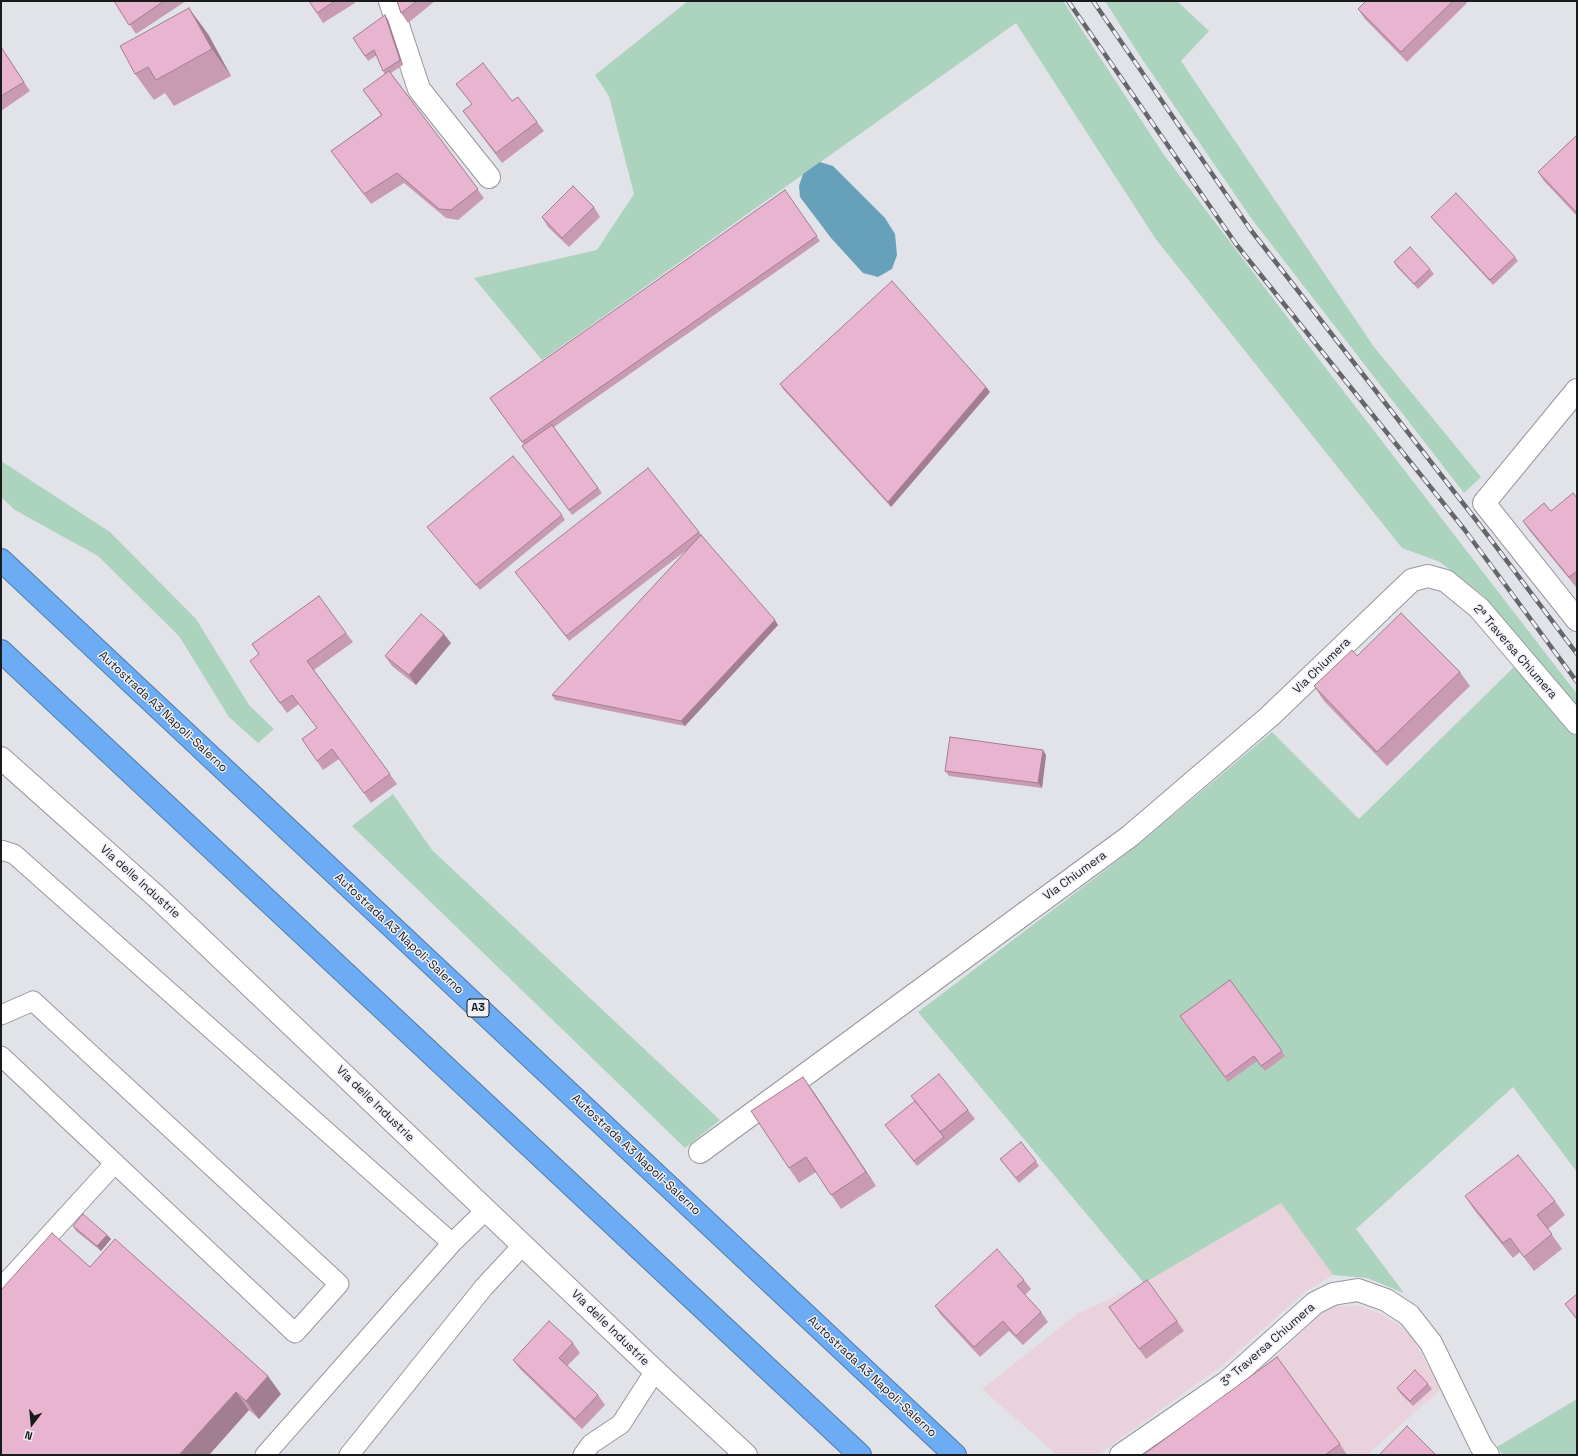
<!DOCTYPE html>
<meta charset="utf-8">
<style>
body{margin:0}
#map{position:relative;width:1578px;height:1456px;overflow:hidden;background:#e2e3e9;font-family:"Space Grotesk",sans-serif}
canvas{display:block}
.frame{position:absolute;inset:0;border:2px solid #191a1c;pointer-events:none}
.north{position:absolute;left:12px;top:1404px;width:40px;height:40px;-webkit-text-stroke:3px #eff0f7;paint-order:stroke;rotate:196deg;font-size:11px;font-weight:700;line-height:16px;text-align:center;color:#191a1c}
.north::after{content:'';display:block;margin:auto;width:14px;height:18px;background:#191a1c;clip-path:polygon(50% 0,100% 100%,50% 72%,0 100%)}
</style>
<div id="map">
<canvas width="1578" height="1456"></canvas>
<div class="frame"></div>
<div class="north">N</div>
</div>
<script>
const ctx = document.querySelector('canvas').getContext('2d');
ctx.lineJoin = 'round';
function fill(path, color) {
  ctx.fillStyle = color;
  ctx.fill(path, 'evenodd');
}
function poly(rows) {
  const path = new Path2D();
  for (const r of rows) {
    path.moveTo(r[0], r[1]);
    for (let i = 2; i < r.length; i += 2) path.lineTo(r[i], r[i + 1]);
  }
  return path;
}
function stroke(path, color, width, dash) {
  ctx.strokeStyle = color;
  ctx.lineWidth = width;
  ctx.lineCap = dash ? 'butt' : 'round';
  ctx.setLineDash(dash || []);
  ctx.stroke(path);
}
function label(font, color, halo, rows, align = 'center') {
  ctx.font = font + ' "Space Grotesk",sans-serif';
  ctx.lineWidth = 3;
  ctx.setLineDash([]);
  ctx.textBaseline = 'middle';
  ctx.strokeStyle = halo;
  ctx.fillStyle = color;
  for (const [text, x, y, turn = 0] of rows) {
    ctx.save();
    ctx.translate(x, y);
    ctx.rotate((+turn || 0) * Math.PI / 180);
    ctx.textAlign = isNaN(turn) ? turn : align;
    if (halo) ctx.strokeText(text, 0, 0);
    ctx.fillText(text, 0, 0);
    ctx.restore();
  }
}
fill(poly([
 [1281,1203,1333,1275,1305,1292,1220,1367,1098,1455,1057,1455,982,1389,1077,1314,1144,1283],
 [1330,1306,1359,1306,1381,1314,1408,1330,1441,1389,1367,1455,1143,1455,1232,1393,1278,1354]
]), '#ead2dc');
fill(poly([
 [688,1,1063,1,1164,155,1331,375,1577,694,1577,708,1530,650,1484,596,1440,562,1402,548,1155,238,1016,23,542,360,474,278,597,250,634,194,609,96,595,75],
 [1105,1,1177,1,1209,31,1181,61,1374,347,1481,477,1464,493,1251,218,1138,53],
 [1,461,110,532,196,619,249,705,274,729,258,743,229,717,179,636,98,556,15,510,1,497],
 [1515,666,1577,737,1577,1172,1513,1087,1356,1229,1404,1293,1367,1278,1333,1275,1281,1203,1144,1283,918,1012,1133,849,1272,732,1359,819],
 [393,794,432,850,720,1120,685,1148,352,826],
 [1577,1399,1577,1455,1503,1455,1497,1447]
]), '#abd3bd');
fill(poly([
 [820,162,833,166,885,218,895,234,897,255,892,269,878,277,863,273,831,238,800,197,799,186,803,174]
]), '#67a1b9');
const service = poly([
 [1,850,14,854,452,1243,486,1210],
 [1,1015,33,1001,339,1284,295,1333,1,1056],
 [1,1288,115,1163],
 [265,1455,452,1243],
 [349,1455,484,1287,523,1245],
 [583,1455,591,1444,621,1424,655,1371]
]);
const minor = poly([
 [390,1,419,89,489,177],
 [1577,390,1484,503,1577,620],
 [1,758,158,898,655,1371,746,1455],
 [700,1152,1130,836,1270,716,1412,580,1428,576,1446,581,1479,608,1577,723],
 [1121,1455,1227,1382,1315,1303,1333,1294,1358,1290,1386,1300,1409,1315,1431,1343,1481,1446,1488,1455]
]);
const motorway = poly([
 [1,560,955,1455],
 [1,651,860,1455]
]);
stroke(service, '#97989e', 21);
stroke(minor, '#97989e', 24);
stroke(motorway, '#4e79a8', 24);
stroke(service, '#fff', 19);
stroke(minor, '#fff', 22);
stroke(motorway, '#6bacf4', 22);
const rail = poly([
 [1068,1,1236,244,1464,529,1577,682],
 [1093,1,1250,229,1476,520,1577,654]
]);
stroke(rail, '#65666a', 4.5);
stroke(rail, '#eff0f7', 3, [9]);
fill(poly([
 [114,1,186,1,136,34],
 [309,1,354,1,355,3,323,23],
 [397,1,435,1,408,23,401,13],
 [1366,1,1465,1,1467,3,1407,62,1365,19,1358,9],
 [385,15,388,20,403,65,391,73,484,198,458,220,446,218,404,183,371,204,331,151,381,115,363,90,385,74,383,71,377,55,368,61,353,38],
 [208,34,231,76,174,106,165,93,154,100,135,74],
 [1,47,30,91,1,111],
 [456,84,512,101,537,122,544,131,502,163,463,111,472,104],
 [1577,135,1577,216,1544,181,1538,172],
 [785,190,820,241,554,427,602,493,572,515,522,446,524,445,490,398],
 [594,207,600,217,569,247,548,227,542,217],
 [1431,217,1515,257,1518,261,1493,285,1435,222],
 [1394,262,1430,269,1434,274,1418,289,1397,267],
 [780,384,986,387,990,392,891,507,783,389],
 [1577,498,1577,586,1576,587,1529,530,1523,521,1551,511],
 [562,515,565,520,480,590,427,527],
 [699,532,703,537,778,625,685,726,555,700,552,695,688,549,569,641,515,572],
 [346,633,353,642,314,670,397,784,371,803,339,759,323,770,302,739,317,728,299,704,287,713,257,671,259,655,252,644],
 [451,643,416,685,392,666,385,656],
 [1357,656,1460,672,1470,686,1387,766,1324,701,1314,686],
 [1046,755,1042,788,949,776,945,771],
 [1230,980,1285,1056,1265,1071,1257,1061,1228,1082,1180,1016],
 [813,1091,876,1186,841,1209,816,1172,799,1183,789,1168],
 [911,1096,968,1110,975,1119,917,1166,885,1125,915,1101],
 [1000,1159,1036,1161,1039,1166,1019,1183],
 [1465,1196,1555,1201,1565,1215,1548,1229,1562,1249,1534,1271,1520,1252,1513,1258,1475,1211],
 [73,1226,107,1235,111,1239,101,1251,76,1231],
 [90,1267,281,1394,259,1419,249,1410,209,1455,1,1455],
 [1024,1280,1031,1289,1025,1295,1041,1312,1048,1322,1023,1345,1009,1331,980,1357,941,1315,935,1306],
 [1577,1294,1577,1320,1565,1304],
 [1109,1307,1177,1321,1184,1331,1146,1359],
 [573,1343,580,1353,567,1366,598,1395,605,1405,582,1429,520,1369,513,1360],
 [1428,1384,1432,1389,1413,1406,1400,1393,1397,1388],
 [1340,1444,1347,1455,1143,1455]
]), '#c89bb2');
fill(poly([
 [189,8,208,34,231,76,212,49],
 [385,15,388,20,403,65,400,60],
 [986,387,990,392,891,507,888,502],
 [775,620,778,625,685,726,681,721],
 [444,634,451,643,416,685,409,675],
 [1043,750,1046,755,1042,788,1038,783],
 [803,1077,813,1091,876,1186,866,1172],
 [107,1235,111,1239,101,1251,97,1246],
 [268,1376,281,1394,259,1419,246,1401],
 [236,1392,249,1410,209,1455,179,1455]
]), '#a27e91');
const building = poly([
 [114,1,164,1,129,25,114,1],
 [309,1,335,1,317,13,309,1],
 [397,1,417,1,401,13,397,1],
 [1366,1,1453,1,1401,52,1358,9,1366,1],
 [189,8,212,49,156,80,148,67,135,74,120,46,189,8],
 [385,15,400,60,383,71,374,50,365,56,353,38,385,15],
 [1,47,24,82,1,96,1,47],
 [483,63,512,101,518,97,537,122,496,153,463,111,472,104,456,84,483,63],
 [389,71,478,189,451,210,439,209,397,173,364,194,331,151,382,115,363,90,389,71],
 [1577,135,1577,213,1538,172,1577,135],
 [573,186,594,207,562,238,542,217,573,186],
 [785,190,817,236,522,442,490,398,785,190],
 [1456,193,1515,257,1490,280,1431,217,1456,193],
 [1410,247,1430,269,1414,284,1394,262,1410,247],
 [892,281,986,387,888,502,780,384,892,281],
 [552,425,598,488,569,510,522,446,552,425],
 [513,456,562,515,476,585,427,527,513,456],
 [648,468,699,532,566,636,515,572,648,468],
 [1573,493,1577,498,1577,571,1569,577,1523,521,1544,503,1551,511,1573,493],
 [701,535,775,620,681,721,552,695,701,535],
 [319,596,346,633,307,661,390,774,364,793,332,749,317,761,302,739,317,728,292,695,280,703,250,661,259,654,252,644,319,596],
 [1401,613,1460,672,1377,752,1314,686,1352,650,1357,656,1401,613],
 [421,614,444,634,409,675,385,656,421,614],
 [950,737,1043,750,1038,783,945,771,950,737],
 [1230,980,1282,1051,1261,1066,1254,1056,1225,1077,1180,1016,1230,980],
 [939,1074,968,1110,940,1132,911,1096,939,1074],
 [803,1077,866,1172,831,1195,806,1157,789,1168,751,1111,803,1077],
 [915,1101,944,1137,914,1161,885,1125,915,1101],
 [1021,1142,1036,1161,1016,1178,1000,1159,1021,1142],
 [1518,1155,1555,1201,1537,1215,1552,1234,1524,1257,1510,1238,1503,1243,1465,1196,1518,1155],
 [83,1214,107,1235,97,1246,73,1226,83,1214],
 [52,1233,90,1267,115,1239,268,1376,246,1401,236,1392,179,1455,1,1455,1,1290,52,1233],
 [997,1249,1024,1280,1017,1286,1041,1312,1016,1336,1003,1321,974,1347,935,1306,997,1249],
 [1147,1280,1177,1321,1139,1349,1109,1307,1147,1280],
 [1577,1294,1577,1319,1565,1304,1577,1294],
 [549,1321,573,1343,559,1358,598,1395,575,1419,513,1360,549,1321],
 [1277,1357,1340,1444,1325,1455,1143,1455,1277,1357],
 [1415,1370,1428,1384,1410,1401,1397,1388,1415,1370],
 [1407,1426,1436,1455,1379,1455,1407,1426]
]);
fill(building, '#e8b4cf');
stroke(building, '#a27e91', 1);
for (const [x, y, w] of [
 [478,1008,22]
]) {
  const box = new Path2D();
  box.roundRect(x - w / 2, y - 9, w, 18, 3);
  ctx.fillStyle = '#eff0f7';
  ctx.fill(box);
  stroke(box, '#191a1c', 1);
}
label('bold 11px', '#191a1c', null, [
 ["A3",478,1008]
]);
label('12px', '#191a1c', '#eff0f7', [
 ["2ª Traversa Chiumera",1515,652,49],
 ["Via Chiumera",1322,666,-44],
 ["Autostrada A3 Napoli-Salerno",163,712,43],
 ["Via Chiumera",1075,876,-36],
 ["Via delle Industrie",140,882,42],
 ["Autostrada A3 Napoli-Salerno",399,934,43],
 ["Via delle Industrie",375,1104,44],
 ["Autostrada A3 Napoli-Salerno",636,1155,43],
 ["Via delle Industrie",610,1328,44],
 ["3ª Traversa Chiumera",1268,1345,-41],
 ["Autostrada A3 Napoli-Salerno",872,1377,43]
]);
</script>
